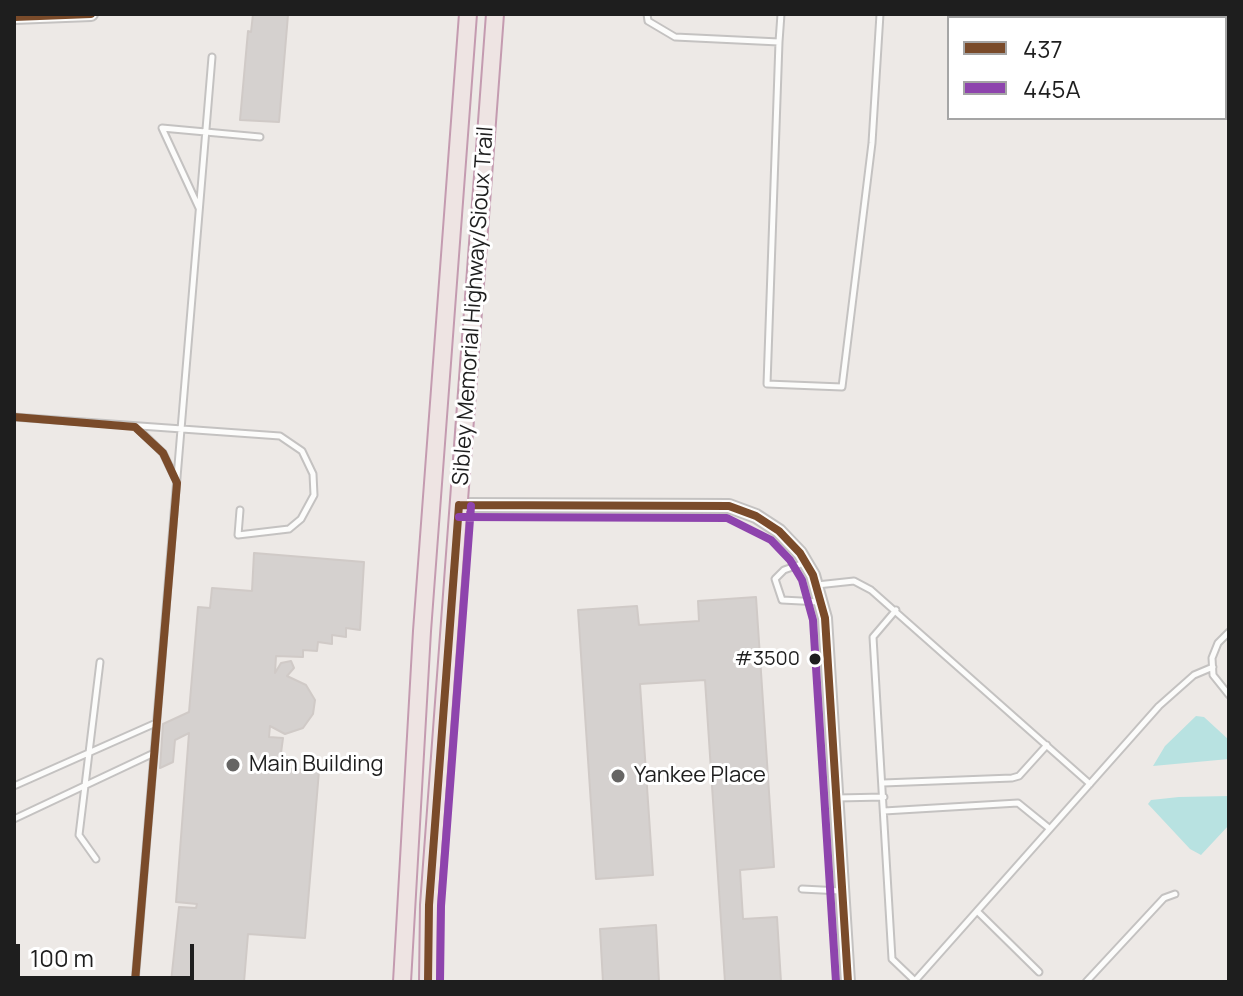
<!DOCTYPE html>
<style>
body{margin:0}
#map{position:relative;width:1243px;height:996px;overflow:hidden;background:#ede9e6;font-family:Manrope,sans-serif}
canvas{display:block}
.frame{position:absolute;inset:0;border:16px solid #1e1e1e;pointer-events:none}
.legend{position:absolute;left:947px;top:16px;width:280px;height:104px;box-sizing:border-box;background:#fff;border:2px solid #a5a5a5;margin:0;padding:10px 14px;list-style:none;font-size:24px;color:#1e1e1e}
.legend li{display:flex;align-items:center;gap:16px;height:40px}
.legend b{width:40px;border:2px solid #a5a5a5}
.scale{position:absolute;left:16px;top:944px;width:178px;height:36px;box-sizing:border-box;border:4px solid #1e1e1e;border-top:0;padding-left:10px;font-size:24px;line-height:28px;white-space:nowrap;color:#1e1e1e;-webkit-text-stroke:6px #fff;paint-order:stroke}
</style>
<div id="map">
<canvas width="1243" height="996"></canvas>
<div class="frame"></div>
<ul class="legend">
<li><b style="height:10px;background:#7a4b2a"></b>437</li>
<li><b style="height:10px;background:#8e44ad"></b>445A</li>
</ul>
<div class="scale">100 m</div>
</div>
<script>
const ctx = document.querySelector('canvas').getContext('2d');
ctx.lineJoin = 'round';
function fill(path, color) {
  ctx.fillStyle = color;
  ctx.fill(path, 'evenodd');
}
function poly(rows) {
  const path = new Path2D();
  for (const r of rows) {
    path.moveTo(r[0], r[1]);
    for (let i = 2; i < r.length; i += 2) path.lineTo(r[i], r[i + 1]);
  }
  return path;
}
function stroke(path, color, width, dash) {
  ctx.strokeStyle = color;
  ctx.lineWidth = width;
  ctx.lineCap = dash ? 'butt' : 'round';
  ctx.setLineDash(dash || []);
  ctx.stroke(path);
}
function label(font, color, halo, rows, align = 'center') {
  ctx.font = font + ' Manrope,sans-serif';
  ctx.lineWidth = 6;
  ctx.setLineDash([]);
  ctx.textBaseline = 'middle';
  ctx.strokeStyle = halo;
  ctx.fillStyle = color;
  for (const [text, x, y, turn = 0] of rows) {
    ctx.save();
    ctx.translate(x, y);
    ctx.rotate((+turn || 0) * Math.PI / 180);
    ctx.textAlign = isNaN(turn) ? turn : align;
    if (halo) ctx.strokeText(text, 0, 0);
    ctx.fillText(text, 0, 0);
    ctx.restore();
  }
}
fill(poly([
 [1196,716,1204,717,1229,740,1229,759,1153,766,1165,746],
 [1229,796,1229,825,1201,855,1190,849,1148,804,1151,800,1179,797]
]), '#b8e2e1');
const building = poly([
 [253,14,288,15,279,122,240,120,248,31,251,32,253,14],
 [254,553,364,562,360,630,346,628,346,637,332,635,332,644,318,642,317,651,303,650,303,657,276,656,275,673,281,663,291,661,294,668,287,676,306,685,315,700,313,714,303,728,285,734,270,726,269,737,283,738,279,768,319,771,305,938,248,934,244,982,171,982,179,907,196,908,197,904,176,902,189,733,175,740,173,762,160,768,163,724,189,712,198,607,210,608,212,588,252,591,254,553],
 [756,597,774,867,740,870,743,919,777,917,781,982,725,982,705,680,640,684,653,875,596,879,578,610,637,606,639,625,699,621,698,601,756,597],
 [656,925,659,982,603,982,600,929,656,925]
]);
fill(building, '#d5d1cf');
stroke(building, '#d0cac7', 2);
const service = poly([
 [647,14,648,21,675,37,779,42,781,14],
 [1226,14,1229,28],
 [779,42,767,384,842,387,872,143,880,14],
 [1225,105,1229,104],
 [199,208,162,128,260,137],
 [14,417,280,436,302,451,313,474,314,495,301,519,289,529,238,535,240,510],
 [136,427,163,453,175,478],
 [804,563,784,570,775,579,782,600,820,602],
 [817,585,854,581,871,590,1090,784],
 [896,610,873,637,892,959,915,981],
 [1229,632,1218,643,1212,658,1213,675,1229,695],
 [883,783,1012,778,1019,776,1047,745],
 [14,786,156,723],
 [837,798,884,797],
 [884,811,1018,803,1050,829],
 [14,819,154,753],
 [96,859,79,835,100,662],
 [802,889,841,891],
 [977,911,1039,972],
 [135,982,212,57],
 [914,982,1159,706,1194,675,1213,667],
 [1086,982,1164,898,1175,894]
]);
const tertiary = poly([
 [14,17,91,14],
 [459,505,729,506,756,516,779,531,800,553,813,575,825,618,848,982]
]);
const trunk = poly([
 [402,982,422,631,468,14],
 [428,982,429,905,495,14]
]);
stroke(service, '#c4c2c1', 9);
stroke(tertiary, '#c4c2c1', 16);
stroke(trunk, '#c49bb0', 20);
stroke(service, '#fcfcfb', 5);
stroke(tertiary, '#fcfcfb', 12);
stroke(trunk, '#eee4e3', 16);
stroke(poly([
 [14,17,91,14],
 [14,417,135,427,163,453,177,483,135,982],
 [459,505,729,506,756,516,779,531,800,553,813,575,825,618,848,982],
 [428,982,429,905,459,505]
]), '#7a4b2a', 8);
stroke(poly([
 [459,517,727,518,771,540,790,560,802,580,813,620,836,982],
 [440,982,441,906,471,506]
]), '#8e44ad', 8);
for (const [x, y, r, color] of [
 [815,659,7,"#1e1e1e"],
 [233,765,8,"#666564"],
 [618,776,8,"#666564"]
]) {
  const dot = new Path2D();
  dot.arc(x, y, r, 0, 2 * Math.PI);
  ctx.fillStyle = color;
  ctx.fill(dot);
  stroke(dot, '#fff', 3);
}
label('20px', '#1e1e1e', '#fff', [
 ["#3500",800,659]
], 'right');
label('22px', '#1e1e1e', '#fff', [
 ["Sibley Memorial Highway/Sioux Trail",474,306,-86]
]);
label('22px', '#1e1e1e', '#fff', [
 ["Main Building",249,765],
 ["Yankee Place",634,776]
], 'left');
</script>
